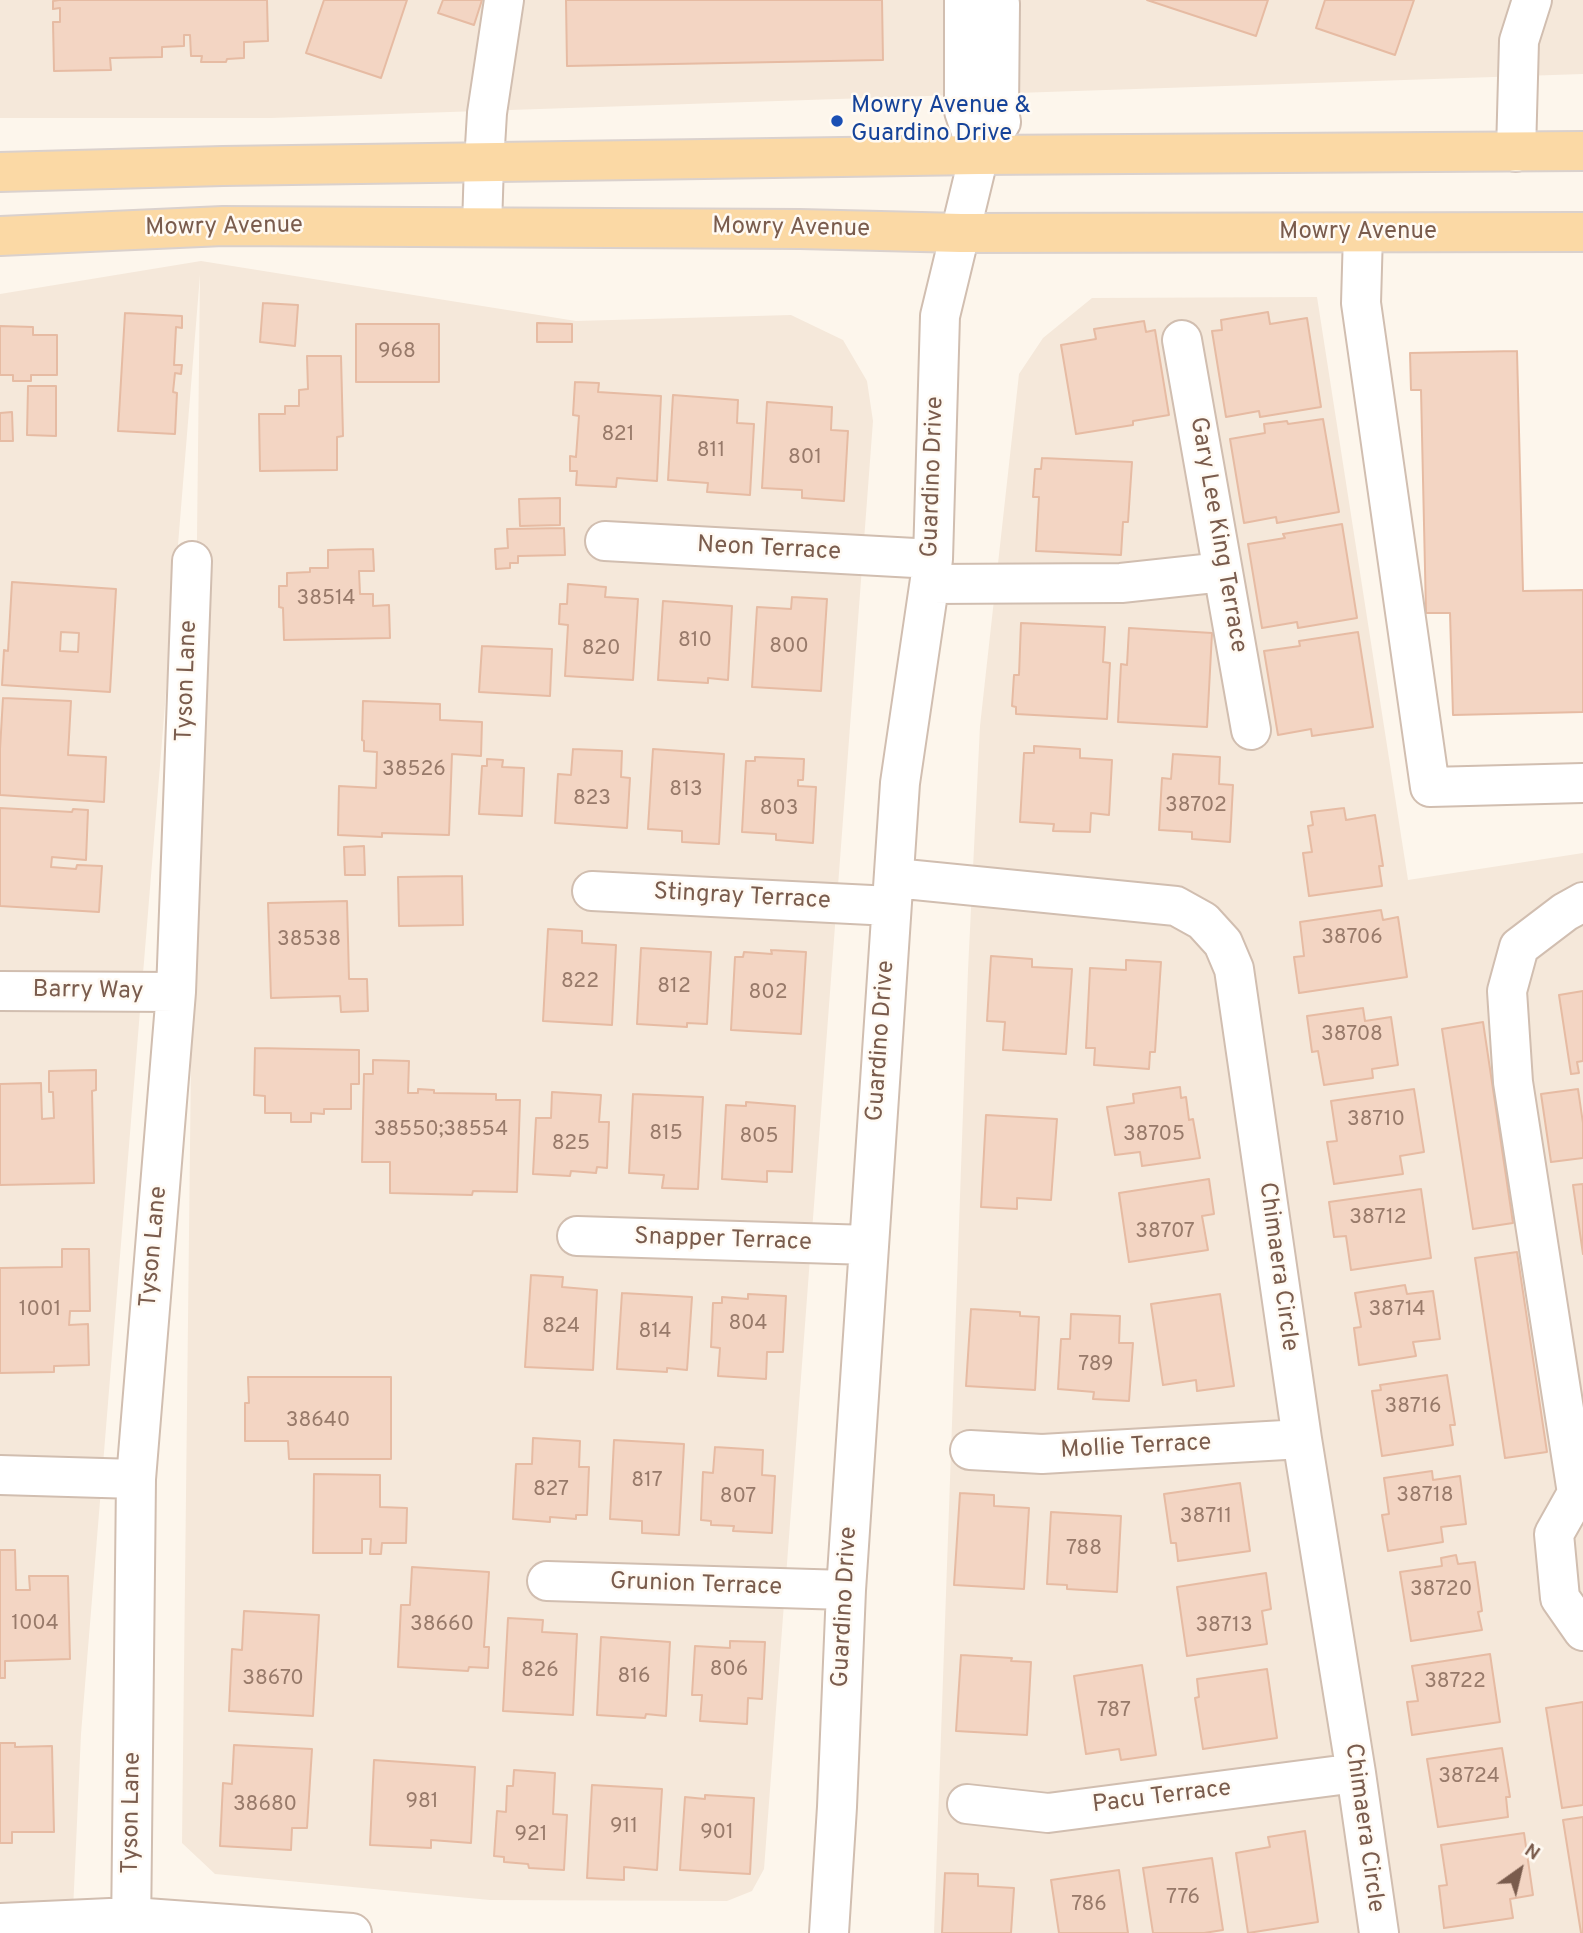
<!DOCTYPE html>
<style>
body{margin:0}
#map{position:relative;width:1583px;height:1933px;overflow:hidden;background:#fdf6ec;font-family:Overpass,sans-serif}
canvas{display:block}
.north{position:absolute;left:1485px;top:1835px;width:70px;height:70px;-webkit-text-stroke:5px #fffaf3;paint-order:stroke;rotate:34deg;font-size:19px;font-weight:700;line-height:28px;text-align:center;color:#7a5c4d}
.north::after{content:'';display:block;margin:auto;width:24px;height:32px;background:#7a5c4d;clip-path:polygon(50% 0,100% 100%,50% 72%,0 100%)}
</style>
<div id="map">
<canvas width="1583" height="1933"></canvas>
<div class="north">N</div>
</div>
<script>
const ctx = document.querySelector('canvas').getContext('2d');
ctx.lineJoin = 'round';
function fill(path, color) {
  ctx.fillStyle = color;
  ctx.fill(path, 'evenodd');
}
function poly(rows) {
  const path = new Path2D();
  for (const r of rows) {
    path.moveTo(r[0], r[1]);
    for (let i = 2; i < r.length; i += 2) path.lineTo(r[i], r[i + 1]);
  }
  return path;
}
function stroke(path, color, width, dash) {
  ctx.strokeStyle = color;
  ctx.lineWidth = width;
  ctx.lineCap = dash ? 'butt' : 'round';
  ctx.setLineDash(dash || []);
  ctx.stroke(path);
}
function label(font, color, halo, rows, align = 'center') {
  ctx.font = font + ' Overpass,sans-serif';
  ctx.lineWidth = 5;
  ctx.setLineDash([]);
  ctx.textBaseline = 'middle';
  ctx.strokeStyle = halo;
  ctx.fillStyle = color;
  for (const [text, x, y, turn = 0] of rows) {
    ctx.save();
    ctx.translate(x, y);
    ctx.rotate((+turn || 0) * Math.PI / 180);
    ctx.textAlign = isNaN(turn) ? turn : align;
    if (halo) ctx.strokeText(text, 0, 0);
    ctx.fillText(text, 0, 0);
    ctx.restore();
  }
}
fill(poly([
 [0,0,1583,0,1583,74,271,118,0,118],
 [201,261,576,321,791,315,843,340,867,381,873,421,764,1869,752,1891,727,1901,490,1900,215,1874,182,1843,200,275,81,1734,72,1933,0,1933,0,294],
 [1317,297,1408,880,1583,853,1583,1933,934,1933,968,970,980,726,1019,374,1043,338,1092,298]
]), '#f5e8da');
const building = poly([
 [59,0,267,0,268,41,244,42,244,58,227,59,226,62,201,62,202,56,191,56,190,35,184,35,184,46,162,47,162,57,110,58,111,70,54,71,53,22,60,22,60,8,53,9,53,1,59,0],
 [324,0,407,0,381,78,306,53,324,0],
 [443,0,482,0,474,25,438,13,443,0],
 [566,0,882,0,883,60,567,66,566,0],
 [1147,0,1268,0,1256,36,1147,0],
 [1325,0,1414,0,1395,55,1316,28,1325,0],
 [263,303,298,305,295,346,260,342,263,303],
 [1268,312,1270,324,1307,318,1321,407,1260,417,1259,411,1226,417,1212,331,1222,330,1221,320,1268,312],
 [125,313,182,316,182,328,176,327,174,365,182,365,181,374,175,373,173,392,177,393,175,434,118,431,125,313],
 [1144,321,1146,332,1155,330,1169,415,1133,421,1133,425,1076,434,1061,345,1096,339,1094,329,1144,321],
 [537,323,572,324,572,342,537,342,537,323],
 [356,324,439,324,439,382,356,382,356,324],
 [0,326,33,327,33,335,57,335,57,375,31,375,31,381,13,381,13,375,0,375,0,326],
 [1517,351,1523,591,1583,590,1583,712,1453,715,1450,613,1426,613,1421,390,1411,390,1410,353,1517,351],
 [307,356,341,356,343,436,337,437,337,470,260,471,259,414,285,414,285,406,299,406,299,390,308,389,307,356],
 [575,382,599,383,598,392,661,396,657,481,617,478,616,487,576,485,577,471,570,471,570,456,576,457,579,416,573,415,575,382],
 [28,386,56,386,56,436,27,435,28,386],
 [673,395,738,400,737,423,754,424,750,495,707,492,708,483,668,480,673,395],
 [767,402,832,407,831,430,848,431,844,501,802,498,802,490,762,488,767,402],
 [12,412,13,441,0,441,0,413,12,412],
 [1323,419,1339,512,1277,523,1276,517,1244,523,1230,439,1265,433,1264,424,1287,421,1288,424,1323,419],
 [1042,458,1132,462,1128,522,1123,522,1121,555,1036,551,1039,497,1033,497,1035,469,1041,469,1042,458],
 [560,498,560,525,520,526,519,499,560,498],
 [1342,524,1357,618,1298,628,1297,622,1262,628,1248,544,1285,538,1283,534,1342,524],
 [564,528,565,555,518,556,518,563,510,563,510,568,496,569,495,549,508,548,507,529,564,528],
 [373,549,374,571,359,571,360,594,373,594,373,606,389,605,390,638,284,640,283,608,279,607,279,586,287,586,287,573,310,572,310,568,328,568,328,550,373,549],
 [12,582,116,589,110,692,2,685,4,650,8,651,12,582],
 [61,632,79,633,78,652,60,651,61,632],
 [568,584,606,587,605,597,638,599,633,680,565,676,568,625,559,624,560,604,567,604,568,584],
 [792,597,827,599,821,691,752,687,757,607,791,609,792,597],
 [663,601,732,606,728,680,708,678,708,683,658,680,663,601],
 [1021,623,1105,627,1103,662,1110,663,1107,719,1016,714,1016,707,1012,706,1014,675,1019,675,1021,623],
 [1129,628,1212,633,1207,727,1118,722,1121,664,1127,665,1129,628],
 [1358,632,1373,727,1312,736,1311,729,1278,735,1264,651,1300,646,1299,641,1358,632],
 [482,646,552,649,550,696,479,692,482,646],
 [3,698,71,701,68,755,106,757,104,802,0,795,0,749,3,698],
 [363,701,440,704,440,720,482,722,481,756,452,754,449,835,382,833,382,837,338,835,339,786,376,788,377,752,364,751,364,741,362,740,363,701],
 [1034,746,1080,749,1080,758,1112,760,1109,815,1091,813,1090,832,1053,831,1054,824,1020,822,1024,753,1034,753,1034,746],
 [573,749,622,751,621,777,630,778,627,828,555,823,558,774,571,775,573,749],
 [653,749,724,754,719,844,682,842,682,831,648,829,653,749],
 [1173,754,1220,757,1219,784,1233,785,1230,842,1192,839,1192,832,1159,830,1162,778,1171,779,1173,754],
 [755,757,804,759,803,780,798,780,798,786,816,787,813,843,776,840,776,834,742,832,746,761,755,761,755,757],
 [487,759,503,760,502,767,524,768,522,816,479,814,482,766,487,766,487,759],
 [0,808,72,812,73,809,88,810,86,860,52,857,51,867,76,869,77,865,102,866,99,912,0,906,0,808],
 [1344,808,1346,820,1375,815,1383,866,1379,866,1382,886,1309,896,1303,853,1312,852,1308,826,1313,825,1311,812,1344,808],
 [364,846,365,875,345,875,344,847,364,846],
 [462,876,463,925,399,926,398,877,462,876],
 [347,901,349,979,367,979,368,1011,341,1012,340,996,271,998,268,903,347,901],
 [1381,910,1383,920,1398,917,1407,977,1299,993,1294,957,1304,956,1300,922,1381,910],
 [548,929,582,931,582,943,616,945,612,1025,543,1021,548,929],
 [641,948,711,952,707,1024,687,1023,687,1027,637,1024,641,948],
 [771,950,806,952,801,1034,731,1030,735,957,743,957,744,952,772,954,771,950],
 [991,956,1032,959,1032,967,1072,969,1066,1054,1003,1050,1005,1022,987,1021,991,956],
 [1126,960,1161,962,1155,1052,1150,1052,1149,1069,1094,1065,1095,1048,1086,1048,1090,968,1126,970,1126,960],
 [1583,991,1583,1061,1577,1062,1579,1073,1571,1074,1559,995,1583,991],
 [1363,1008,1365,1021,1391,1017,1398,1065,1372,1069,1373,1078,1324,1085,1318,1051,1312,1052,1307,1016,1363,1008],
 [1483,1022,1513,1223,1473,1229,1442,1029,1483,1022],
 [255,1048,359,1050,359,1084,351,1084,351,1109,324,1109,324,1114,311,1113,311,1122,291,1122,291,1113,265,1113,265,1096,254,1095,255,1048],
 [373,1060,409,1061,408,1093,418,1093,418,1089,434,1090,434,1093,496,1094,496,1100,520,1100,517,1192,473,1191,472,1195,390,1193,390,1162,362,1162,364,1074,373,1074,373,1060],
 [96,1070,96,1090,92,1091,94,1183,0,1185,0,1084,41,1083,42,1119,54,1118,53,1092,49,1092,49,1071,96,1070],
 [1180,1087,1181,1098,1186,1097,1189,1120,1193,1119,1200,1158,1142,1166,1140,1152,1115,1155,1107,1107,1134,1103,1133,1094,1180,1087],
 [1414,1089,1424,1152,1400,1156,1403,1174,1334,1184,1327,1142,1337,1141,1331,1101,1414,1089],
 [1578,1089,1583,1123,1583,1158,1551,1162,1541,1094,1578,1089],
 [552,1092,601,1095,599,1122,609,1122,607,1168,597,1167,596,1173,571,1171,570,1176,533,1174,536,1118,551,1118,552,1092],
 [633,1094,703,1097,698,1189,662,1188,664,1175,629,1173,633,1094],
 [746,1102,795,1106,792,1172,767,1171,767,1182,722,1179,726,1105,746,1106,746,1102],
 [986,1115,1057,1119,1051,1200,1017,1198,1017,1209,981,1207,986,1115],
 [1209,1179,1214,1214,1202,1216,1208,1250,1129,1262,1119,1193,1209,1179],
 [1583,1184,1583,1254,1573,1185,1583,1184],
 [1421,1189,1431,1258,1351,1270,1346,1236,1334,1237,1329,1202,1421,1189],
 [62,1249,89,1249,90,1311,70,1311,69,1325,88,1324,89,1365,54,1366,54,1372,0,1373,0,1268,62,1267,62,1249],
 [1517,1252,1547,1452,1505,1458,1475,1258,1517,1252],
 [531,1275,563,1277,562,1287,597,1290,593,1370,525,1367,531,1275],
 [1405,1285,1407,1294,1433,1291,1440,1339,1413,1342,1416,1356,1359,1365,1354,1328,1361,1327,1355,1293,1405,1285],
 [622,1293,692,1297,687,1370,667,1368,667,1372,617,1369,622,1293],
 [748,1294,786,1296,783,1352,767,1352,766,1379,718,1376,720,1348,711,1347,713,1303,722,1303,722,1297,748,1299,748,1294],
 [1220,1294,1234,1386,1197,1391,1196,1380,1163,1385,1151,1304,1220,1294],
 [971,1309,1020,1312,1020,1316,1039,1317,1035,1390,966,1386,971,1309],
 [1071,1314,1120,1316,1119,1343,1133,1343,1129,1401,1093,1399,1094,1392,1058,1389,1061,1339,1070,1339,1071,1314],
 [1447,1375,1455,1425,1450,1425,1453,1445,1382,1456,1372,1391,1381,1390,1380,1385,1447,1375],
 [248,1377,391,1377,391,1459,289,1459,288,1441,245,1441,245,1403,249,1403,248,1377],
 [533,1438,580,1441,579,1467,589,1467,587,1515,576,1515,576,1519,550,1517,550,1522,513,1519,516,1464,532,1464,533,1438],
 [614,1440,684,1444,679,1535,642,1533,642,1521,610,1519,614,1440],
 [715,1447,763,1450,762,1475,775,1476,772,1533,733,1531,734,1526,711,1525,711,1521,701,1520,703,1472,713,1473,715,1447],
 [1432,1471,1433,1480,1460,1476,1466,1524,1441,1527,1443,1542,1388,1551,1382,1515,1389,1514,1384,1478,1432,1471],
 [314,1474,380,1475,380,1507,407,1508,406,1543,382,1543,381,1554,370,1554,371,1539,362,1539,362,1553,313,1553,314,1474],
 [1240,1483,1250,1551,1178,1561,1176,1543,1171,1543,1164,1494,1240,1483],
 [960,1493,994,1495,994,1506,1029,1508,1024,1589,954,1585,960,1493],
 [1051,1512,1121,1516,1117,1592,1067,1589,1067,1585,1047,1584,1051,1512],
 [0,1550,15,1550,16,1590,30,1590,29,1576,68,1576,70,1659,5,1661,5,1678,0,1678,0,1550],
 [1456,1555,1458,1564,1475,1562,1482,1611,1478,1612,1482,1630,1411,1641,1400,1572,1442,1566,1441,1558,1456,1555],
 [412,1567,489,1572,484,1647,489,1647,488,1668,469,1667,468,1671,398,1667,401,1605,410,1605,412,1567],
 [1266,1573,1271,1609,1262,1611,1267,1644,1187,1656,1177,1587,1266,1573],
 [244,1611,319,1615,313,1716,229,1711,232,1649,242,1650,244,1611],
 [508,1618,543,1620,542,1632,577,1634,573,1715,503,1711,508,1618],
 [601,1637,670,1642,666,1716,646,1714,645,1718,597,1715,601,1637],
 [730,1641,765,1642,762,1699,748,1698,747,1724,700,1721,702,1695,692,1695,695,1646,730,1648,730,1641],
 [1490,1654,1500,1722,1412,1735,1407,1702,1418,1701,1412,1666,1490,1654],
 [961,1655,1012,1658,1011,1661,1031,1662,1027,1735,956,1731,961,1655],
 [1142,1665,1156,1755,1121,1760,1119,1749,1086,1754,1074,1676,1142,1665],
 [1267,1669,1277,1738,1203,1749,1195,1698,1199,1697,1197,1679,1267,1669],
 [1583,1702,1583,1805,1562,1808,1546,1708,1583,1702],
 [0,1743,15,1743,15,1747,52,1746,54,1832,12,1832,12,1843,0,1843,0,1743],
 [234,1745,312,1749,307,1828,292,1828,291,1850,220,1846,223,1783,232,1784,234,1745],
 [1502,1748,1510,1797,1506,1797,1508,1817,1438,1827,1427,1759,1502,1748],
 [374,1760,475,1767,471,1843,431,1840,431,1848,370,1845,374,1760],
 [514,1770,555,1773,553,1814,567,1815,564,1870,529,1868,528,1864,504,1862,504,1857,494,1856,497,1811,506,1812,507,1786,513,1786,514,1770],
 [592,1785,662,1789,657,1870,624,1867,624,1880,587,1878,592,1785],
 [705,1795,754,1798,750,1874,680,1870,685,1797,705,1799,705,1795],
 [1583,1817,1583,1933,1581,1933,1563,1820,1583,1817],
 [1305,1831,1318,1922,1248,1933,1236,1853,1270,1847,1268,1837,1305,1831],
 [1524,1833,1533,1895,1510,1899,1513,1918,1444,1928,1439,1886,1447,1885,1441,1845,1524,1833],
 [1212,1858,1223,1930,1204,1933,1153,1933,1143,1868,1212,1858],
 [1119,1870,1128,1933,1059,1933,1051,1880,1119,1870],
 [945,1873,978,1874,978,1886,1014,1888,1011,1933,942,1933,945,1873]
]);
fill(building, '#f3d5c3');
stroke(building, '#e6bba3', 2);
const minor = poly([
 [964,0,964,111,979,155],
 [1516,152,1519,41,1532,0],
 [482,227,484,163,487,113,504,0],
 [1363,233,1361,303,1430,787,1583,783],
 [1182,340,1251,730],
 [605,541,933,559],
 [930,584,1121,583,1223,572],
 [895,878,1176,906,1203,921,1223,943,1234,969,1302,1439,1356,1773,1379,1933],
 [592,891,891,906],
 [1583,902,1565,912,1519,947,1507,991,1513,1082,1577,1493,1554,1534,1560,1598,1583,1631],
 [0,991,176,992],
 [577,1236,869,1245],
 [970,1450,1042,1454,1302,1439],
 [0,1475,136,1479],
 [547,1581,846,1590],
 [967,1804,1048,1813,1356,1773],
 [0,1923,132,1917,352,1933],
 [131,1933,136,1479,176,992,192,561],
 [829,1933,837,1807,846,1590,900,783,933,559,940,316,979,155,1001,122,999,111,1000,4,998,0]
]);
const major = poly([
 [0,172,223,166,979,155,1583,151],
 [0,236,223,226,800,229,961,233,1583,232]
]);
stroke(minor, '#d1beb0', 42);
stroke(major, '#dad1cd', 42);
stroke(minor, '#fff', 38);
stroke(major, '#fbd9a5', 38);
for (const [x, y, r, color] of [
 [837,121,7,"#1a4fb4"]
]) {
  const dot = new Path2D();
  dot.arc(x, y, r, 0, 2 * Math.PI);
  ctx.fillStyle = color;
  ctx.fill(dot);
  stroke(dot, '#fffaf3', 2.5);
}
label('21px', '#987a6a', null, [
 ["968",397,353],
 ["821",618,436],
 ["811",711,452],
 ["801",805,459],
 ["38514",326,600],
 ["810",695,642],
 ["800",789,648],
 ["820",601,650],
 ["38526",414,771],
 ["813",686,791],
 ["823",592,800],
 ["38702",1196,807],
 ["803",779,810],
 ["38706",1352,939],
 ["38538",309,941],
 ["822",580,983],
 ["812",674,988],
 ["802",768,994],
 ["38708",1352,1036],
 ["38710",1376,1121],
 ["38550;38554",441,1131],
 ["815",666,1135],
 ["38705",1154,1136],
 ["805",759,1138],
 ["825",571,1145],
 ["38712",1378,1219],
 ["38707",1165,1233],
 ["1001",40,1311],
 ["38714",1397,1311],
 ["804",748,1325],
 ["824",561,1328],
 ["814",655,1333],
 ["789",1096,1366],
 ["38716",1413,1408],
 ["38640",318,1422],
 ["817",647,1482],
 ["827",551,1491],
 ["38718",1425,1497],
 ["807",738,1498],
 ["38711",1206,1518],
 ["788",1084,1550],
 ["38720",1441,1591],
 ["1004",35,1625],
 ["38660",442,1626],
 ["38713",1224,1627],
 ["806",729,1671],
 ["826",540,1672],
 ["816",634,1678],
 ["38670",273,1680],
 ["38722",1455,1683],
 ["787",1114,1712],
 ["38724",1469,1778],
 ["981",422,1803],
 ["38680",265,1806],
 ["911",624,1828],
 ["901",717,1834],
 ["921",531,1836],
 ["776",1183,1899],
 ["786",1089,1906]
]);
label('24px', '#164399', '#fffaf3', [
 ["Mowry Avenue &",851,107],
 ["Guardino Drive",851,135]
], 'left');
label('24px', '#7a5c4d', '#fffaf3', [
 ["Mowry Avenue",224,228,-1],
 ["Mowry Avenue",791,229,1],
 ["Mowry Avenue",1358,233],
 ["Guardino Drive",934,477,-88],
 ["Gary Lee King Terrace",1217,535,80],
 ["Neon Terrace",769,550,3],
 ["Tyson Lane",188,681,-88],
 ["Stingray Terrace",742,898,3],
 ["Barry Way",88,992,1],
 ["Guardino Drive",882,1041,-86],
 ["Snapper Terrace",723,1241,2],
 ["Tyson Lane",155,1247,-85],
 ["Chimaera Circle",1277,1267,82],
 ["Mollie Terrace",1136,1448,-3],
 ["Grunion Terrace",696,1586,2],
 ["Guardino Drive",846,1607,-87],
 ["Pacu Terrace",1162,1798,-7],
 ["Tyson Lane",133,1813,-89],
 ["Chimaera Circle",1363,1828,82]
]);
</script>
